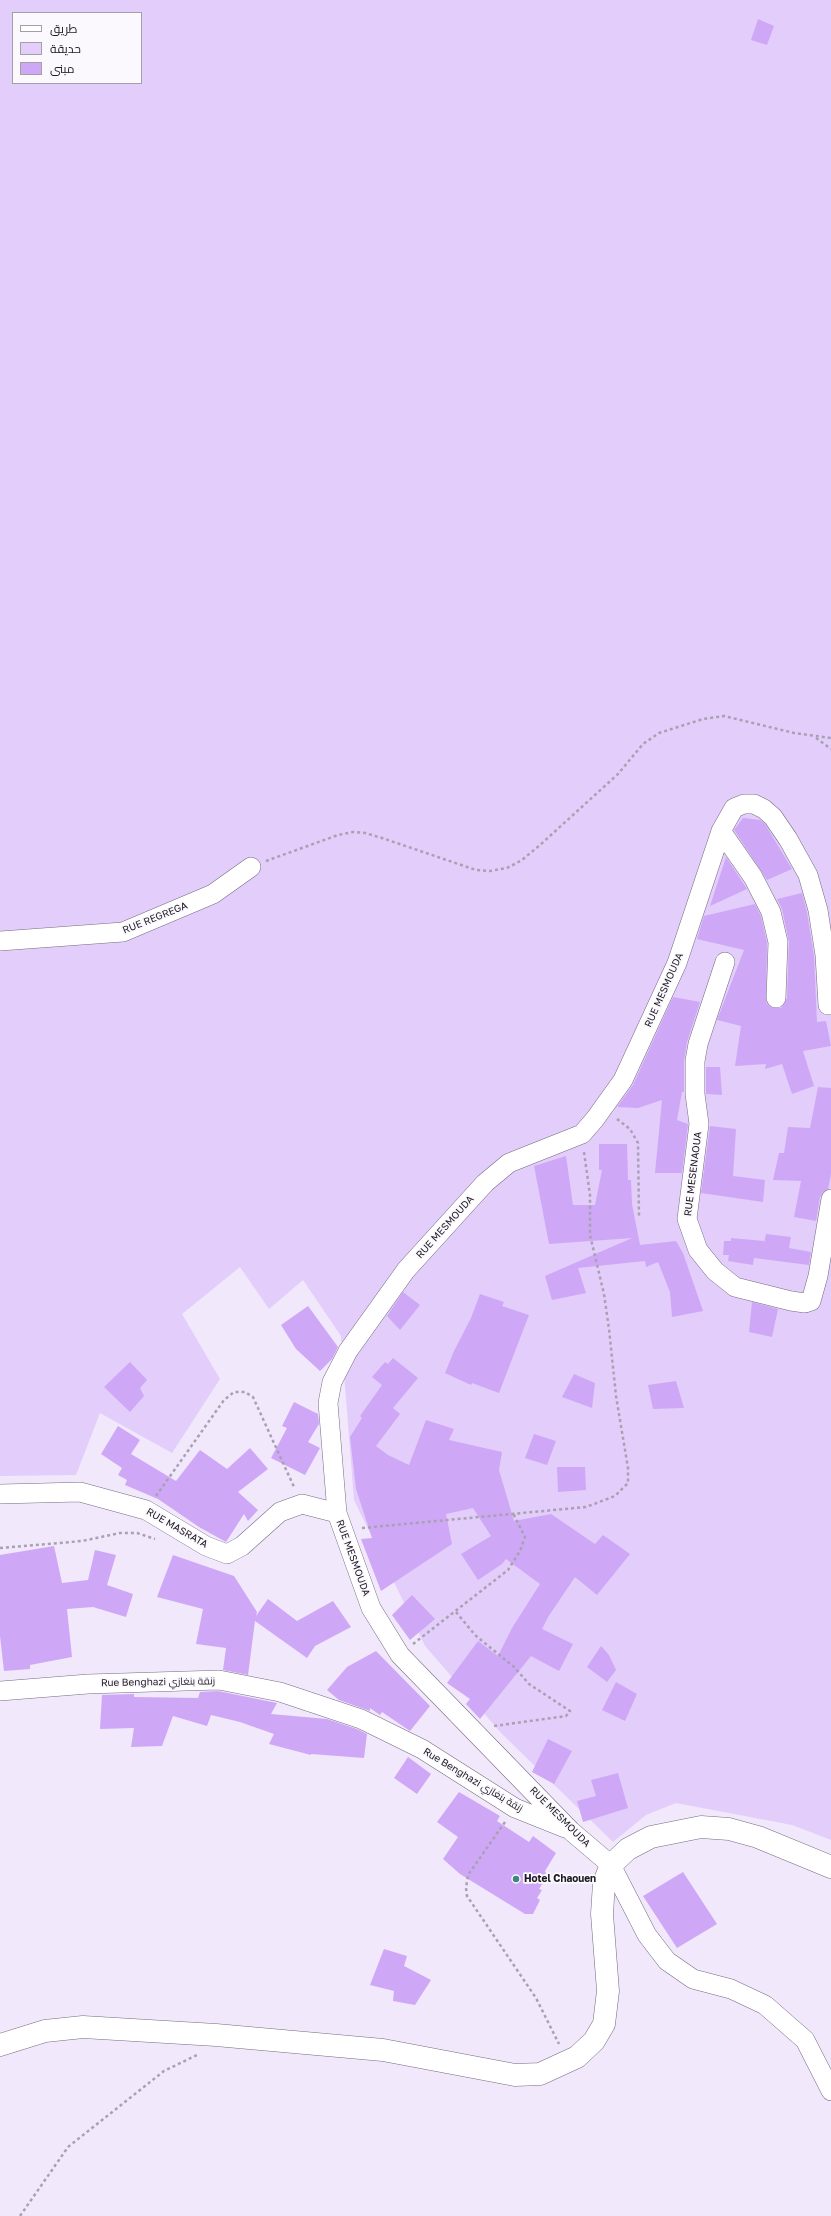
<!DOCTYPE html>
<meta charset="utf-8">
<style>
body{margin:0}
#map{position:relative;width:831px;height:2216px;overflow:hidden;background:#f1e8fc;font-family:"Golos Text",Cairo,sans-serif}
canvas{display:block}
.legend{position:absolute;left:12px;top:12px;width:130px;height:72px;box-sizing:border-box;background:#fbf9fe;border:1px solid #a3a0a6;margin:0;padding:5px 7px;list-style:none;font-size:12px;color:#1e1a22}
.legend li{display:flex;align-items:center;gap:8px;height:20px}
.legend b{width:20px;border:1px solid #a3a0a6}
</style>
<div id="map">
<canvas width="831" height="2216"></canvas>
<ul class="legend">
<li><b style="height:5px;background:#fff"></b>طريق</li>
<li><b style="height:11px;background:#e3cdfa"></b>حديقة</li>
<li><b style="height:11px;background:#cfa7f7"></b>مبنى</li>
</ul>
</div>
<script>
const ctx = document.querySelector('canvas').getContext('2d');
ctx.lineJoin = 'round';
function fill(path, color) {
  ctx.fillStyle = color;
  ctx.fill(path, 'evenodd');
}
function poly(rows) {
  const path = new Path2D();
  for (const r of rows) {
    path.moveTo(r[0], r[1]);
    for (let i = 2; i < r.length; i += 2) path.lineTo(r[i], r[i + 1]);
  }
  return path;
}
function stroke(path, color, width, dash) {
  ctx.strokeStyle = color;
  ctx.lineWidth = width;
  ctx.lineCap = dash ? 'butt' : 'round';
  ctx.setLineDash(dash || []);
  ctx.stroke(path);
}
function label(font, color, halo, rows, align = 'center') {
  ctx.font = font + ' "Golos Text",Cairo,sans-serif';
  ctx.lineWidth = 3.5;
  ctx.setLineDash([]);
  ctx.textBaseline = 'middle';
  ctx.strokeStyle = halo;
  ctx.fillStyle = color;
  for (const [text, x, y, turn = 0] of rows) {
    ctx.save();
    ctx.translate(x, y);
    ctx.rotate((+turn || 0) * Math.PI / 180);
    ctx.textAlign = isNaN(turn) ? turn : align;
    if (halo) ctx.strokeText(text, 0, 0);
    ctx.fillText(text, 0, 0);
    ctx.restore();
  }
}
fill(poly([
 [0,0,831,0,831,1840,792,1825,676,1803,646,1815,613,1842,502,1734,425,1646,354,1500,341,1336,303,1280,269,1309,240,1267,182,1314,220,1379,172,1453,100,1413,76,1475,0,1476],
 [13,13,141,13,141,83,13,83]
]), '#e3cdfa');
fill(poly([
 [758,19,774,26,767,45,751,40],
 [743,818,760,820,765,824,792,869,767,880,734,830],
 [726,857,747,889,710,906],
 [802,893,807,912,814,956,817,1022,826,1021,831,1046,803,1051,814,1086,792,1094,782,1064,765,1069,766,1064,735,1066,741,1026,717,1020,744,950,697,939,704,916,755,904,761,916,767,943,766,1003,771,1007,781,1008,787,998,789,942,782,909,777,899],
 [673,997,700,1002,687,1042,684,1061,684,1092,682,1092,677,1120,688,1124,682,1173,655,1173,662,1100,638,1108,617,1107,633,1085],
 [706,1067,720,1067,722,1095,706,1094],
 [818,1087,831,1088,831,1174,828,1189,823,1192,820,1197,816,1221,794,1217,801,1181,773,1180,779,1153,784,1153,788,1127,810,1128],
 [710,1126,736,1129,733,1176,765,1180,763,1202,701,1193],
 [599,1144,627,1144,628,1180,631,1180,632,1204,640,1245,676,1241,683,1253,703,1311,672,1317,670,1292,658,1262,646,1267,645,1261,578,1268,586,1293,552,1300,545,1276,632,1238,549,1244,534,1166,566,1156,573,1205,595,1205,602,1170,599,1170],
 [766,1234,791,1237,789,1248,811,1252,809,1265,754,1258,753,1265,728,1261,729,1255,723,1255,724,1241,731,1241,731,1238,764,1241,764,1243],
 [403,1292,420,1305,400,1330,387,1316],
 [480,1294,504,1302,502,1306,529,1315,499,1393,472,1383,471,1385,445,1373,454,1351,471,1318],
 [752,1302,778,1309,772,1337,749,1332],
 [308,1306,338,1347,332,1359,320,1371,296,1349,281,1325],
 [393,1358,418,1378,393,1408,400,1414,376,1446,388,1455,409,1465,426,1420,454,1429,449,1440,502,1452,499,1470,514,1521,551,1514,595,1544,603,1535,630,1554,597,1595,575,1577,548,1617,542,1629,573,1644,559,1671,531,1656,480,1719,466,1704,470,1699,447,1683,478,1641,498,1656,512,1628,540,1584,506,1559,502,1564,478,1580,461,1554,491,1536,473,1508,446,1514,452,1544,381,1591,361,1539,372,1538,356,1489,350,1437,362,1418,360,1416,382,1385,372,1377,385,1362,388,1364],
 [130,1362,147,1380,140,1388,144,1396,130,1412,104,1387],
 [574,1374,595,1383,592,1408,562,1397],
 [676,1381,684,1408,653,1409,648,1385],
 [294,1402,318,1414,319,1424,308,1442,320,1448,305,1475,271,1458,287,1428,282,1426],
 [118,1426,140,1440,131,1454,176,1481,200,1450,227,1469,250,1448,268,1469,238,1492,258,1510,248,1521,244,1514,226,1542,199,1527,158,1499,125,1485,127,1480,118,1475,122,1468,101,1454],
 [534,1434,556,1441,547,1465,525,1458],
 [557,1467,585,1467,586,1490,558,1492],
 [54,1546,62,1583,88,1580,95,1550,116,1555,107,1585,133,1594,126,1617,93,1607,67,1609,72,1657,30,1665,30,1669,4,1671,0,1636,0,1555],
 [173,1555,234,1576,257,1612,256,1616,268,1599,297,1621,333,1601,351,1627,315,1646,307,1658,255,1621,248,1675,223,1670,226,1648,196,1644,203,1609,157,1597],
 [412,1595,435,1619,410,1640,392,1615],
 [601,1646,609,1655,616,1670,607,1682,587,1667],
 [376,1651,430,1706,410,1731,382,1712,380,1715,370,1708,370,1711,339,1700,327,1690,347,1667],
 [616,1682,637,1694,625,1721,602,1710],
 [218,1691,277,1703,271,1714,327,1719,357,1729,367,1734,364,1758,311,1754,311,1755,269,1744,274,1734,240,1722,211,1715,207,1726,173,1716,162,1746,131,1747,134,1728,100,1729,102,1695,134,1694,134,1697,198,1698,200,1692],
 [548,1739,572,1751,554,1784,532,1772],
 [408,1757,431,1774,417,1794,394,1778],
 [618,1773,628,1808,583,1822,577,1801,596,1796,591,1780],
 [459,1792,500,1816,497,1821,529,1842,533,1836,556,1853,545,1871,546,1873,542,1880,544,1881,539,1889,542,1890,537,1898,540,1900,533,1914,525,1914,460,1874,443,1859,458,1837,437,1822],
 [683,1872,717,1924,677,1948,643,1896],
 [384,1949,407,1956,404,1966,431,1980,415,2005,393,2001,394,1991,370,1985]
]), '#cfa7f7');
const street = poly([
 [721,831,753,877,771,912,778,942,776,998],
 [0,941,123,932,213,894,251,867],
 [725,962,698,1044,695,1061,695,1094,699,1124,687,1219,698,1250,715,1271,735,1287,791,1301,805,1303,811,1301,818,1276,831,1199],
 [831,1005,828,1005,825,955,818,910,808,875,788,839,773,817,764,809,754,804,744,804,734,808,721,831,677,963,623,1080,595,1119,582,1134,509,1163,485,1183,406,1270,348,1351,332,1382,328,1403,337,1513,371,1608,400,1655,571,1831,611,1865,647,1935,667,1961,693,1979,731,1989,765,2005,805,2040,831,2091],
 [0,1494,80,1492,146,1510,206,1546,227,1554,242,1546,280,1512,302,1504,337,1513],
 [0,1691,88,1684,219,1680,280,1692,361,1719,422,1749,515,1808,565,1828]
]);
const secondary = poly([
 [0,2045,45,2031,83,2027,216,2035,383,2050,515,2075,540,2074,577,2057,594,2041,604,2024,608,1991,602,1914,604,1883,611,1865,628,1849,651,1837,701,1827,729,1829,758,1837,831,1867]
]);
stroke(street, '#756b80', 20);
stroke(secondary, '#756b80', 23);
stroke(poly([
 [816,738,831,749],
 [266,861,338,835,353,832,365,833,382,838,476,870,490,871,507,868,522,860,540,845,618,774,643,744,659,733,703,719,724,716,794,733,831,738],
 [617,1119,630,1129,638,1143,639,1216],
 [156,1496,224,1400,234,1392,245,1392,253,1397,294,1487],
 [362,1528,586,1507,615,1496,628,1483,628,1468,616,1396,609,1329,604,1294,590,1235,590,1195,584,1152],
 [0,1548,82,1541,120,1533,137,1533,155,1539],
 [456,1612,475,1635,514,1667,529,1684,570,1711,566,1716,494,1726],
 [413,1644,508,1570,520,1551,525,1537,513,1513],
 [505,1822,468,1875,466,1888,467,1896,536,1998,559,2044],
 [20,2216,68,2147,164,2071,199,2054]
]), '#a9a1b1', 2.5, [3, 3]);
stroke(street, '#fff', 19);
stroke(secondary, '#fff', 22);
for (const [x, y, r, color] of [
 [516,1879,4,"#3f857c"]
]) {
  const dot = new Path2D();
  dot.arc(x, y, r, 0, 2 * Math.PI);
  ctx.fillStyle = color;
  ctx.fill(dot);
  stroke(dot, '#fbf9fe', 1.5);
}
label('10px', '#1e1a22', '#fbf9fe', [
 ["RUE REGREGA",155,918,-22],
 ["RUE MESMOUDA",664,990,-66],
 ["RUE MESENAOUA",693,1174,-83],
 ["RUE MESMOUDA",445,1227,-48],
 ["RUE MASRATA",177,1528,30],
 ["RUE MESMOUDA",353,1558,70],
 ["Rue Benghazi زنقة بنغازي",158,1682,-1],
 ["Rue Benghazi زنقة بنغازي",473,1780,31],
 ["RUE MESMOUDA",560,1817,45]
]);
label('bold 10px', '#1e1a22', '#fbf9fe', [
 ["Hotel Chaouen",524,1879]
], 'left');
</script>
